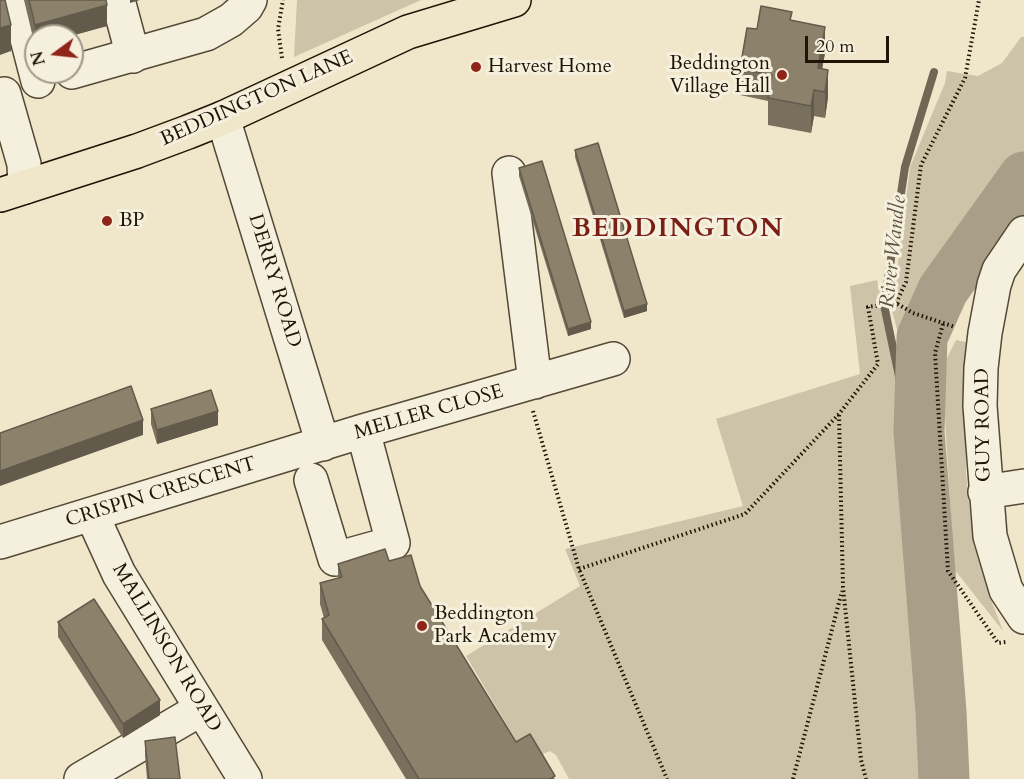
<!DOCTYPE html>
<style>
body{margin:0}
#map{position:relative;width:1024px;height:779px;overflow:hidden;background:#f0e7cb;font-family:Cardo,serif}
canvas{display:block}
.north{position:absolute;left:24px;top:24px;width:60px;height:60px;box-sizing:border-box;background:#f5efdd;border:2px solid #9f9787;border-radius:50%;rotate:255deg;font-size:16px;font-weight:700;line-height:24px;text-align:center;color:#1f1405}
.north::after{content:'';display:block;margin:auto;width:21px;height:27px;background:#8f2418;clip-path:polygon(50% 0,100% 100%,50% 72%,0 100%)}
.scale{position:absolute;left:805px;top:36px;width:84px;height:27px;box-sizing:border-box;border:3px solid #1f1405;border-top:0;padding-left:8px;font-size:18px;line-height:21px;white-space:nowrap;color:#1f1405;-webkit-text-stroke:4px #f5efdd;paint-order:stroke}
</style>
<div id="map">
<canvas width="1024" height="779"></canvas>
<div class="north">N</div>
<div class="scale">20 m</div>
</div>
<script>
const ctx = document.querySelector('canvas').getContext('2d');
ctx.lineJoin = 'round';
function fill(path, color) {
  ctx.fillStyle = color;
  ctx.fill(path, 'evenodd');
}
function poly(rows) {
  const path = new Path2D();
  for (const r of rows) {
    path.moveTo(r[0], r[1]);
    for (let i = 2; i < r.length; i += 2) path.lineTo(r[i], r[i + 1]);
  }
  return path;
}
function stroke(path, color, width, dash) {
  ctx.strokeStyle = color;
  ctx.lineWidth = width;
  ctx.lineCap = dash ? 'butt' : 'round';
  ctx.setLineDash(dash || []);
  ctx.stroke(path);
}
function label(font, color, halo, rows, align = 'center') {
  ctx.font = font + ' Cardo,serif';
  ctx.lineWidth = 6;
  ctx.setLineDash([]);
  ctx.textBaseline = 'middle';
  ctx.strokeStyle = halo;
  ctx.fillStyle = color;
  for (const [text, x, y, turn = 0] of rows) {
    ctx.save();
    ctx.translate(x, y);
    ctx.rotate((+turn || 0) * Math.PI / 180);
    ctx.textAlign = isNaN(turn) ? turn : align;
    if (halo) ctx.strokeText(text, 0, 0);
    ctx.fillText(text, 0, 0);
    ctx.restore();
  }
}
fill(poly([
 [297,0,421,0,294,57],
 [1021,37,1024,37,1024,151,993,208,913,313,908,370,892,311,910,167,945,83,947,71,978,76,1002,63],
 [877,280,900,381,919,432,941,712,944,779,569,779,556,755,550,751,538,756,523,752,466,656,580,586,565,549,743,506,716,419,860,374,850,286],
 [956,340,972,343,965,398,966,473,973,542,991,600,1003,631,954,569,942,368]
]), '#ccc3a9');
stroke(poly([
 [919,432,900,381,884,305,905,167,934,72]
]), '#726754', 8);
stroke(poly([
 [944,779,941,712,919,432,922,337,943,290,1024,177]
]), '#a99f88', 51);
const minor = poly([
 [17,0,38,81],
 [118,0,133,56],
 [72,72,206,34,231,20,246,7,250,0],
 [4,94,24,164,25,187],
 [223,118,323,444],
 [509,173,535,382],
 [1024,233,999,270,994,285,985,333,981,368,980,406,990,536,1006,590,1024,617],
 [311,480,335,559,393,543,363,431],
 [985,492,1024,486],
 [92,515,119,574,245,779],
 [0,542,363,431,613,359],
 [81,779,201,709]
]);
const major = poly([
 [0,195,137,151,188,132,223,118,408,32,514,0]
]);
stroke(minor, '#534936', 36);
stroke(major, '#1f1405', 36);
stroke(poly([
 [282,58,278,29,283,0],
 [896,303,906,282,921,165,965,78,979,0],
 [943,324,935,353,948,571,998,643,1006,642],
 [533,411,579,569,667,779],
 [839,415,843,587,861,760,866,779],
 [579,569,745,514,839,414,878,364,868,307,896,303,913,313,955,327],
 [793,779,842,591]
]), '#1f1405', 4, [1.5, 3]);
stroke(minor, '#f5efdd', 33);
stroke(major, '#f0e7cb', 33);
fill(poly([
 [24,0,106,0,107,26,35,46],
 [792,21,825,53,822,69,828,97,825,118,814,116,811,133,768,125,768,101,740,95,740,69,757,29],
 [575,150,647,311,624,318,575,157],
 [519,168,591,329,568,336,519,176],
 [151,409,218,425,157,444,151,424],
 [389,561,420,586,516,742,555,779,406,779,322,640,322,619,324,618,320,604,320,583,338,578,338,564],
 [58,622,160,715,123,738,58,637],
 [145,741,180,779,147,779,145,755]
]), '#78705d');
fill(poly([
 [130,0,140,0,130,3],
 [107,5,107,26,70,36,36,36,36,45,35,46,35,25],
 [11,25,11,51,0,55,0,28],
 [825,27,825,53,818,91,818,68],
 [828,70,828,97,825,118,825,92],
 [814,90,814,116,811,133,811,106],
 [647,304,647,311,624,318,624,311],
 [591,322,591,329,568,336,568,329],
 [218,411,218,425,157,444,157,430],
 [143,420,143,435,0,486,0,471],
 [160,700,160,715,123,738,123,724]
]), '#625b4c');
const building = poly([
 [0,0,5,0,11,25,0,28,0,0],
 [29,0,106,0,107,5,35,25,29,0],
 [761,6,792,12,790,20,825,27,818,68,828,70,825,92,814,90,811,106,768,98,772,75,740,69,747,28,757,29,761,6],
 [598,143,647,304,624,311,575,150,598,143],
 [542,161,591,322,568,329,519,168,542,161],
 [131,386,143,420,0,471,0,433,131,386],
 [211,390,218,411,157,430,151,409,211,390],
 [385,549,389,561,411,555,420,586,516,742,530,734,555,776,550,779,419,779,322,619,329,615,320,583,342,577,338,564,385,549],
 [94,599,160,700,123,724,58,622,94,599],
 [175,737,180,779,149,779,145,741,175,737]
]);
fill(building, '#8c826c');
stroke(building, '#625b4c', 1.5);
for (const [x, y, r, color] of [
 [476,67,6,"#8f2418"],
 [782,75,6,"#8f2418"],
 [107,221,6,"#8f2418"],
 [422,626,6,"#8f2418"]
]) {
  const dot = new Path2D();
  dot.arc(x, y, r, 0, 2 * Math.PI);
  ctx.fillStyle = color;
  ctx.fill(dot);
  stroke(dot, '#f5efdd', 2);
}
label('20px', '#1f1405', '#f5efdd', [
 ["Beddington",770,64,"right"],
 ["Village Hall",770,87,"right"],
 ["Harvest Home",488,67],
 ["BP",119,221],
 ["Beddington",434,614],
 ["Park Academy",434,637]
], 'left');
label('20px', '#1f1405', '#f5efdd', [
 ["BEDDINGTON LANE",257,99,-24],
 ["DERRY ROAD",274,281,73],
 ["MELLER CLOSE",429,413,-16],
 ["GUY ROAD",984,425,-91],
 ["CRISPIN CRESCENT",161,493,-17],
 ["MALLINSON ROAD",166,648,59]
]);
label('italic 21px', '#5d5340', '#f5efdd', [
 ["River Wandle",894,252,-84]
]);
ctx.letterSpacing = '1.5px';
label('bold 26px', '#7a1f14', '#f5efdd', [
 ["BEDDINGTON",678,230]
]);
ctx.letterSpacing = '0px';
</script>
